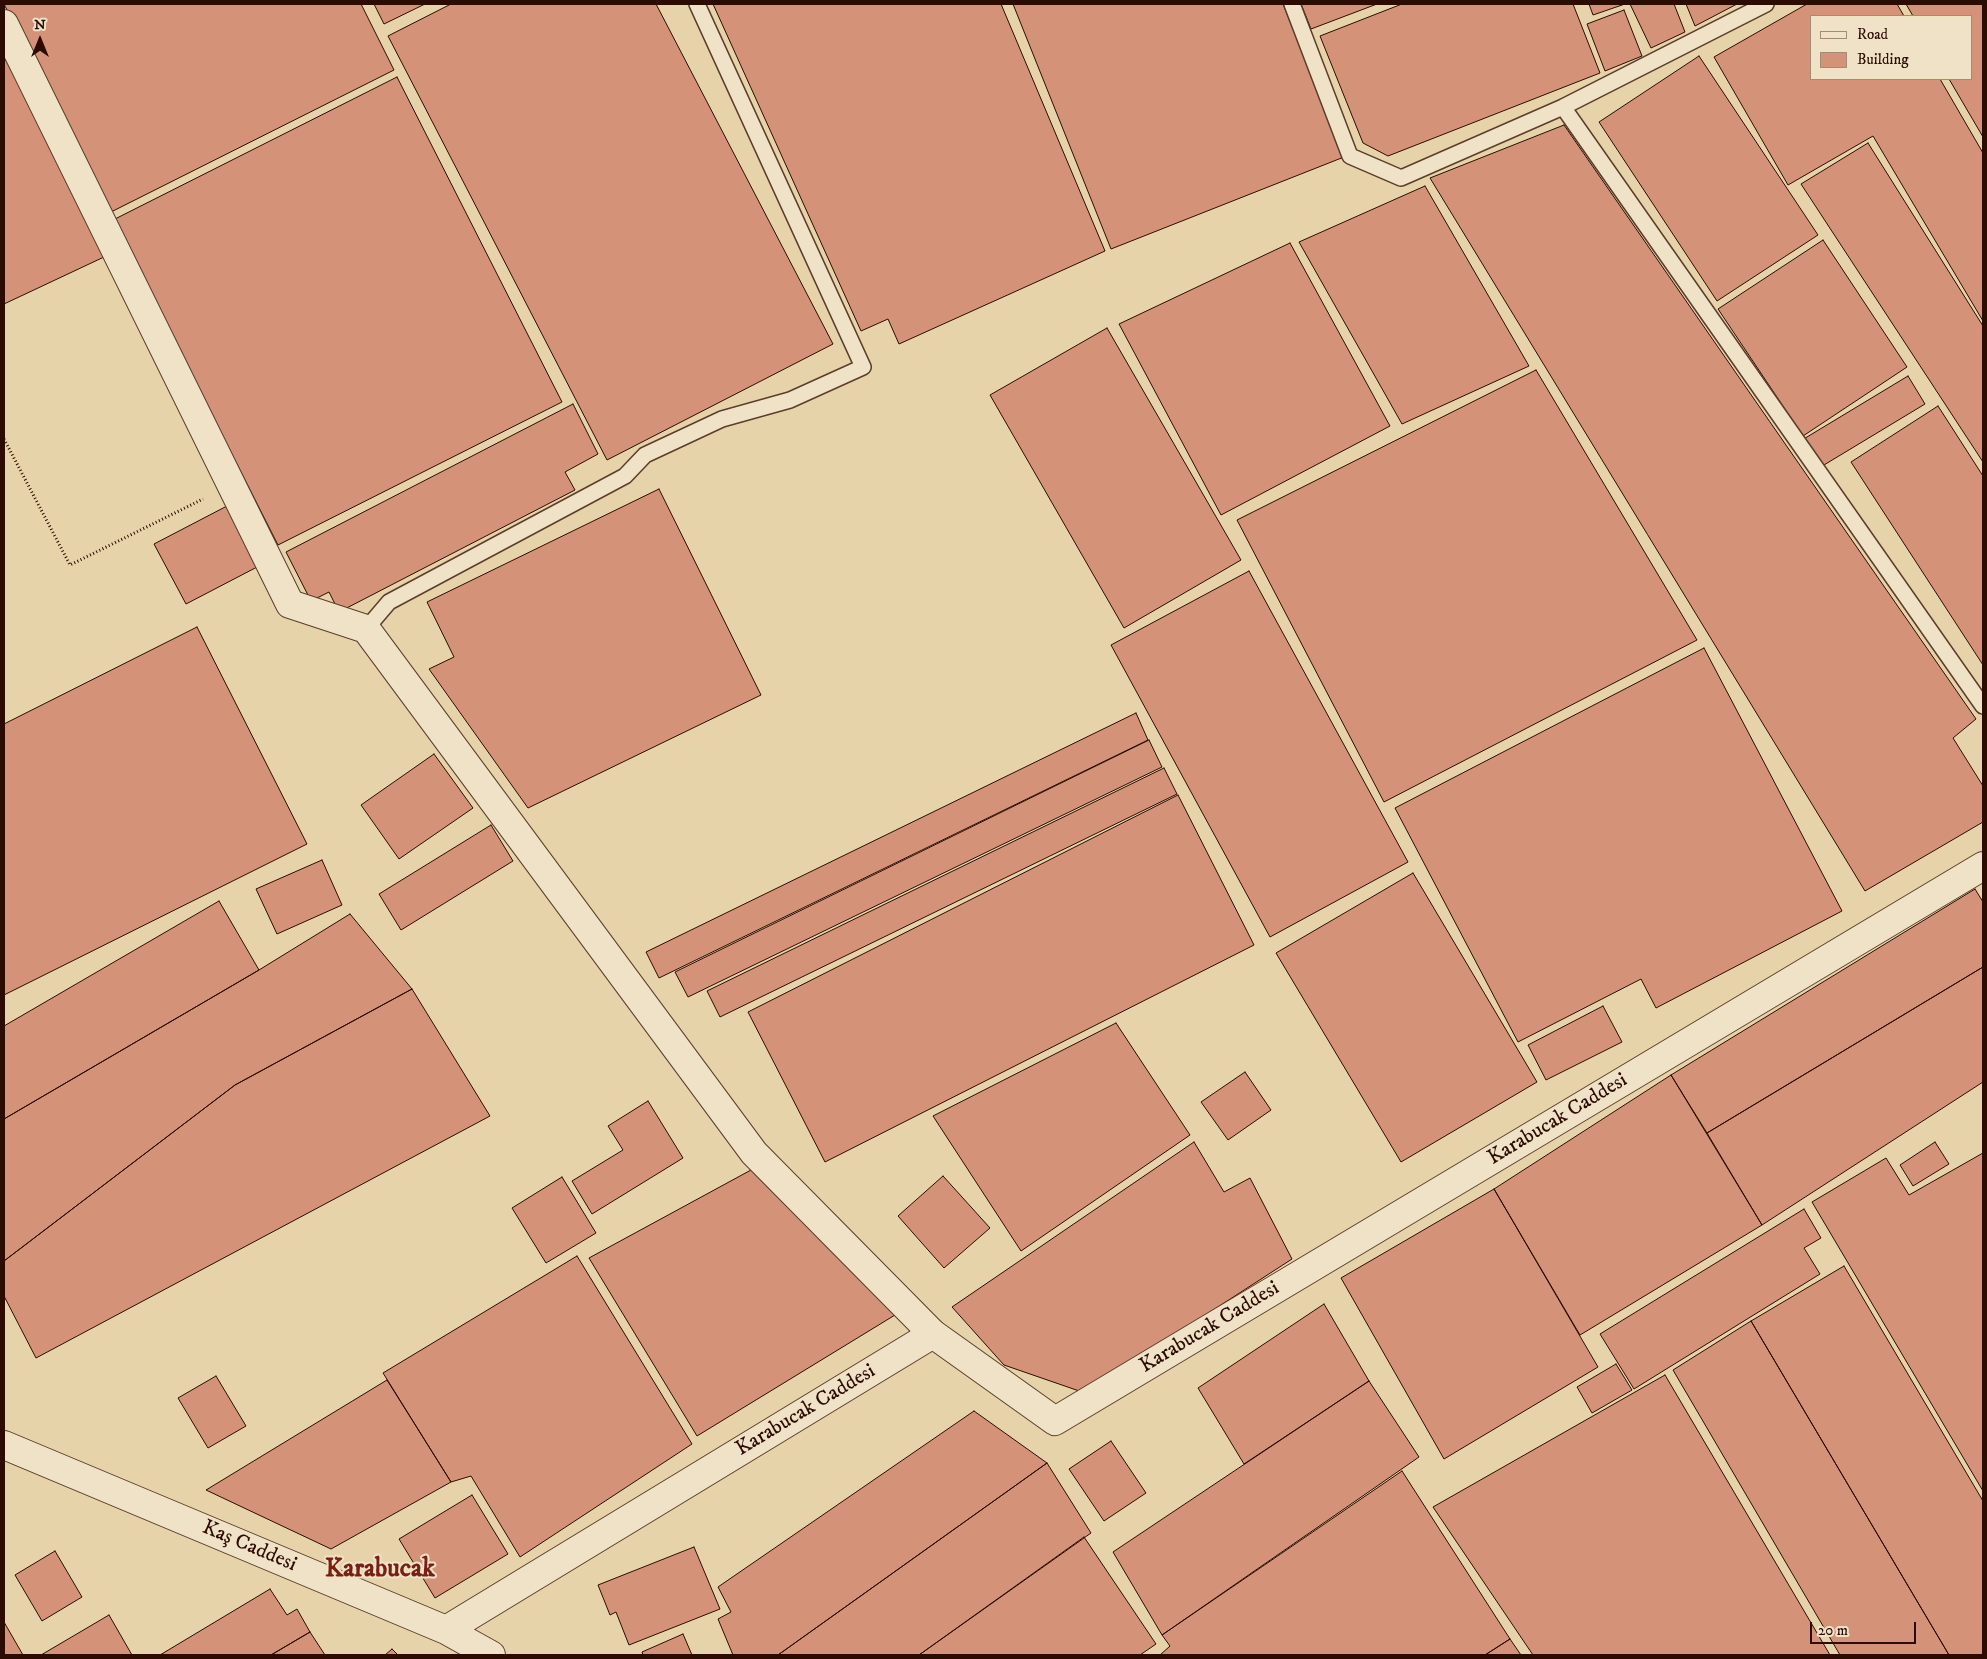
<!DOCTYPE html>
<meta charset="utf-8">
<style>
body{margin:0}
#map{position:relative;width:1987px;height:1659px;overflow:hidden;background:#e7d3a9;font-family:"IM FELL DW Pica",serif}
canvas{display:block}
.frame{position:absolute;inset:0;border:5px solid #2c0b00;pointer-events:none}
.legend{position:absolute;left:1810px;top:15px;width:162px;height:65px;box-sizing:border-box;background:#efe2c7;border:1px solid #a18c77;margin:0;padding:6px 9px;list-style:none;font-size:15px;color:#2c0b00}
.legend li{display:flex;align-items:center;gap:10px;height:25px}
.legend b{width:25px;border:1px solid #a18c77}
.north{position:absolute;left:15px;top:15px;width:50px;height:50px;-webkit-text-stroke:4px #efe2c7;paint-order:stroke;rotate:0deg;font-size:14px;font-weight:700;line-height:20px;text-align:center;color:#2c0b00}
.north::after{content:'';display:block;margin:auto;width:18px;height:22px;background:#2c0b00;clip-path:polygon(50% 0,100% 100%,50% 72%,0 100%)}
.scale{position:absolute;left:1810px;top:1622px;width:106px;height:22px;box-sizing:border-box;border:2px solid #2c0b00;border-top:0;padding-left:6px;font-size:15px;line-height:18px;white-space:nowrap;color:#2c0b00;-webkit-text-stroke:4px #efe2c7;paint-order:stroke}
</style>
<div id="map">
<canvas width="1987" height="1659"></canvas>
<div class="frame"></div>
<ul class="legend">
<li><b style="height:6px;background:#efe2c7"></b>Road</li>
<li><b style="height:14px;background:#d49378"></b>Building</li>
</ul>
<div class="north">N</div>
<div class="scale">20 m</div>
</div>
<script>
const ctx = document.querySelector('canvas').getContext('2d');
ctx.lineJoin = 'round';
function fill(path, color) {
  ctx.fillStyle = color;
  ctx.fill(path, 'evenodd');
}
function poly(rows) {
  const path = new Path2D();
  for (const r of rows) {
    path.moveTo(r[0], r[1]);
    for (let i = 2; i < r.length; i += 2) path.lineTo(r[i], r[i + 1]);
  }
  return path;
}
function stroke(path, color, width, dash) {
  ctx.strokeStyle = color;
  ctx.lineWidth = width;
  ctx.lineCap = dash ? 'butt' : 'round';
  ctx.setLineDash(dash || []);
  ctx.stroke(path);
}
function label(font, color, halo, rows, align = 'center') {
  ctx.font = font + ' "IM FELL DW Pica",serif';
  ctx.lineWidth = 4;
  ctx.setLineDash([]);
  ctx.textBaseline = 'middle';
  ctx.strokeStyle = halo;
  ctx.fillStyle = color;
  for (const [text, x, y, turn = 0] of rows) {
    ctx.save();
    ctx.translate(x, y);
    ctx.rotate((+turn || 0) * Math.PI / 180);
    ctx.textAlign = isNaN(turn) ? turn : align;
    if (halo) ctx.strokeText(text, 0, 0);
    ctx.fillText(text, 0, 0);
    ctx.restore();
  }
}
const building = poly([
 [4,4,361,4,394,70,109,213,4,4],
 [374,4,425,4,384,24,374,4],
 [451,4,656,4,833,344,607,460,388,36,451,4],
 [713,4,1001,4,1105,251,899,344,888,319,861,331,713,4],
 [1013,4,1283,4,1344,157,1111,249,1013,4],
 [1301,4,1377,4,1311,29,1301,4],
 [1402,4,1573,4,1600,73,1388,156,1363,143,1320,36,1402,4],
 [1589,4,1625,4,1593,15,1589,4],
 [1630,4,1674,4,1685,32,1651,48,1630,4],
 [1686,4,1737,4,1695,26,1686,4],
 [1807,4,1897,4,1904,16,1811,16,1811,79,1940,79,1983,153,1983,321,1873,136,1788,185,1714,57,1807,4],
 [1906,4,1983,4,1983,137,1949,79,1971,79,1971,16,1913,16,1906,4],
 [1624,10,1642,56,1605,71,1587,24,1624,10],
 [1699,56,1818,235,1717,301,1599,122,1699,56],
 [10,58,104,257,4,304,4,61,10,58],
 [397,77,562,402,278,545,113,220,397,77],
 [1564,125,1976,719,1953,738,1983,786,1983,822,1865,891,1430,178,1564,125],
 [1868,143,1983,326,1983,462,1801,184,1868,143],
 [1425,186,1529,366,1402,424,1299,242,1425,186],
 [1823,240,1907,367,1803,436,1718,309,1823,240],
 [1290,243,1390,426,1221,515,1119,324,1290,243],
 [1107,328,1241,560,1124,628,990,395,1107,328],
 [1536,370,1697,640,1384,802,1237,520,1536,370],
 [1908,376,1925,404,1819,468,1802,440,1908,376],
 [573,404,598,454,565,472,575,490,339,612,329,592,311,601,286,552,573,404],
 [1938,406,1983,476,1983,665,1851,462,1938,406],
 [659,489,761,695,528,808,429,669,454,657,427,602,659,489],
 [227,506,259,566,186,604,154,544,227,506],
 [1249,571,1408,862,1270,937,1111,645,1249,571],
 [197,627,307,844,4,995,4,724,197,627],
 [1704,648,1842,911,1656,1008,1641,979,1518,1042,1395,808,1704,648],
 [1136,713,1148,740,659,978,646,952,1136,713],
 [1149,740,1162,767,688,997,675,972,1149,740],
 [434,754,473,808,399,859,361,805,434,754],
 [1164,768,1177,794,720,1017,707,991,1164,768],
 [1178,795,1254,945,825,1162,748,1012,1178,795],
 [491,825,513,861,401,930,379,894,491,825],
 [322,860,342,905,277,934,256,889,322,860],
 [1413,873,1537,1082,1401,1162,1276,953,1413,873],
 [1975,889,1983,902,1983,967,1707,1133,1671,1075,1975,889],
 [219,901,259,970,4,1119,4,1026,219,901],
 [350,914,412,989,235,1085,4,1261,4,1119,259,970,350,914],
 [1983,967,1983,1082,1762,1225,1707,1133,1983,967],
 [412,989,490,1116,36,1358,4,1296,4,1261,235,1085,412,989],
 [1603,1006,1622,1042,1546,1080,1528,1045,1603,1006],
 [1116,1023,1190,1135,1021,1251,933,1116,1116,1023],
 [1245,1072,1271,1110,1228,1140,1201,1102,1245,1072],
 [1671,1075,1762,1225,1580,1335,1494,1189,1671,1075],
 [648,1101,683,1158,592,1214,572,1181,623,1150,608,1126,648,1101],
 [1194,1142,1224,1192,1250,1178,1292,1259,1085,1393,1004,1365,952,1307,1194,1142],
 [1935,1142,1949,1164,1913,1186,1900,1165,1935,1142],
 [1983,1153,1983,1491,1812,1202,1886,1158,1909,1195,1983,1153],
 [751,1170,895,1315,697,1436,589,1258,751,1170],
 [943,1176,990,1228,944,1268,898,1216,943,1176],
 [562,1177,596,1233,546,1263,512,1208,562,1177],
 [1494,1189,1598,1367,1444,1459,1341,1278,1494,1189],
 [1804,1209,1821,1238,1804,1248,1820,1274,1634,1389,1600,1334,1804,1209],
 [577,1256,692,1444,520,1557,471,1476,451,1482,383,1373,577,1256],
 [1844,1266,1983,1501,1983,1655,1949,1655,1751,1321,1844,1266],
 [1324,1304,1369,1381,1244,1464,1198,1388,1324,1304],
 [1751,1321,1949,1655,1840,1655,1673,1370,1751,1321],
 [1616,1364,1632,1390,1592,1413,1577,1387,1616,1364],
 [1665,1375,1830,1655,1533,1655,1433,1507,1665,1375],
 [216,1376,246,1426,208,1448,178,1398,216,1376],
 [387,1380,451,1482,331,1549,206,1490,387,1380],
 [1369,1381,1419,1457,1162,1635,1113,1552,1369,1381],
 [974,1411,1047,1463,778,1655,733,1655,718,1619,731,1612,718,1587,974,1411],
 [1111,1441,1146,1493,1104,1521,1069,1469,1111,1441],
 [1047,1463,1091,1533,919,1655,778,1655,1047,1463],
 [1402,1471,1510,1639,1485,1655,1160,1655,1170,1646,1162,1635,1402,1471],
 [472,1495,508,1554,435,1598,399,1539,472,1495],
 [1084,1537,1156,1644,1140,1655,919,1655,1084,1537],
 [694,1547,720,1609,629,1645,616,1612,610,1615,598,1585,694,1547],
 [55,1551,82,1597,42,1621,15,1575,55,1551],
 [270,1589,287,1615,297,1609,310,1632,271,1655,160,1655,270,1589],
 [109,1615,132,1655,41,1655,109,1615],
 [4,1622,23,1655,4,1655,4,1622],
 [310,1632,325,1655,271,1655,310,1632],
 [683,1634,692,1655,643,1655,642,1652,683,1634],
 [1510,1639,1521,1655,1485,1655,1510,1639],
 [392,1649,398,1655,385,1655,392,1649]
]);
fill(building, '#d49378');
stroke(building, '#2c0b00', 1);
const service = poly([
 [1292,4,1350,156,1401,178,1563,107,1766,4],
 [1563,107,1983,706],
 [366,629,389,602,625,476,645,455,722,419,790,400,863,367,697,4]
]);
const minor = poly([
 [4,24,290,604,366,629,754,1153,933,1334]
]);
const tertiary = poly([
 [4,1445,446,1630,491,1655],
 [446,1630,933,1334,1055,1421,1983,866]
]);
stroke(service, '#5b3d2a', 18);
stroke(minor, '#5b3d2a', 30);
stroke(tertiary, '#5b3d2a', 30);
stroke(poly([
 [4,439,70,565,203,499]
]), '#2c0b00', 3, [1, 2.5]);
stroke(service, '#efe2c7', 15);
stroke(minor, '#efe2c7', 28);
stroke(tertiary, '#efe2c7', 28);
label('21px', '#2c0b00', '#efe2c7', [
 ["Karabucak Caddesi",1558,1120,-31],
 ["Karabucak Caddesi",1210,1328,-31],
 ["Karabucak Caddesi",806,1411,-31],
 ["Kaş Caddesi",249,1547,23]
]);
label('bold 26px', '#7a1f14', '#efe2c7', [
 ["Karabucak",380,1571]
]);
</script>
